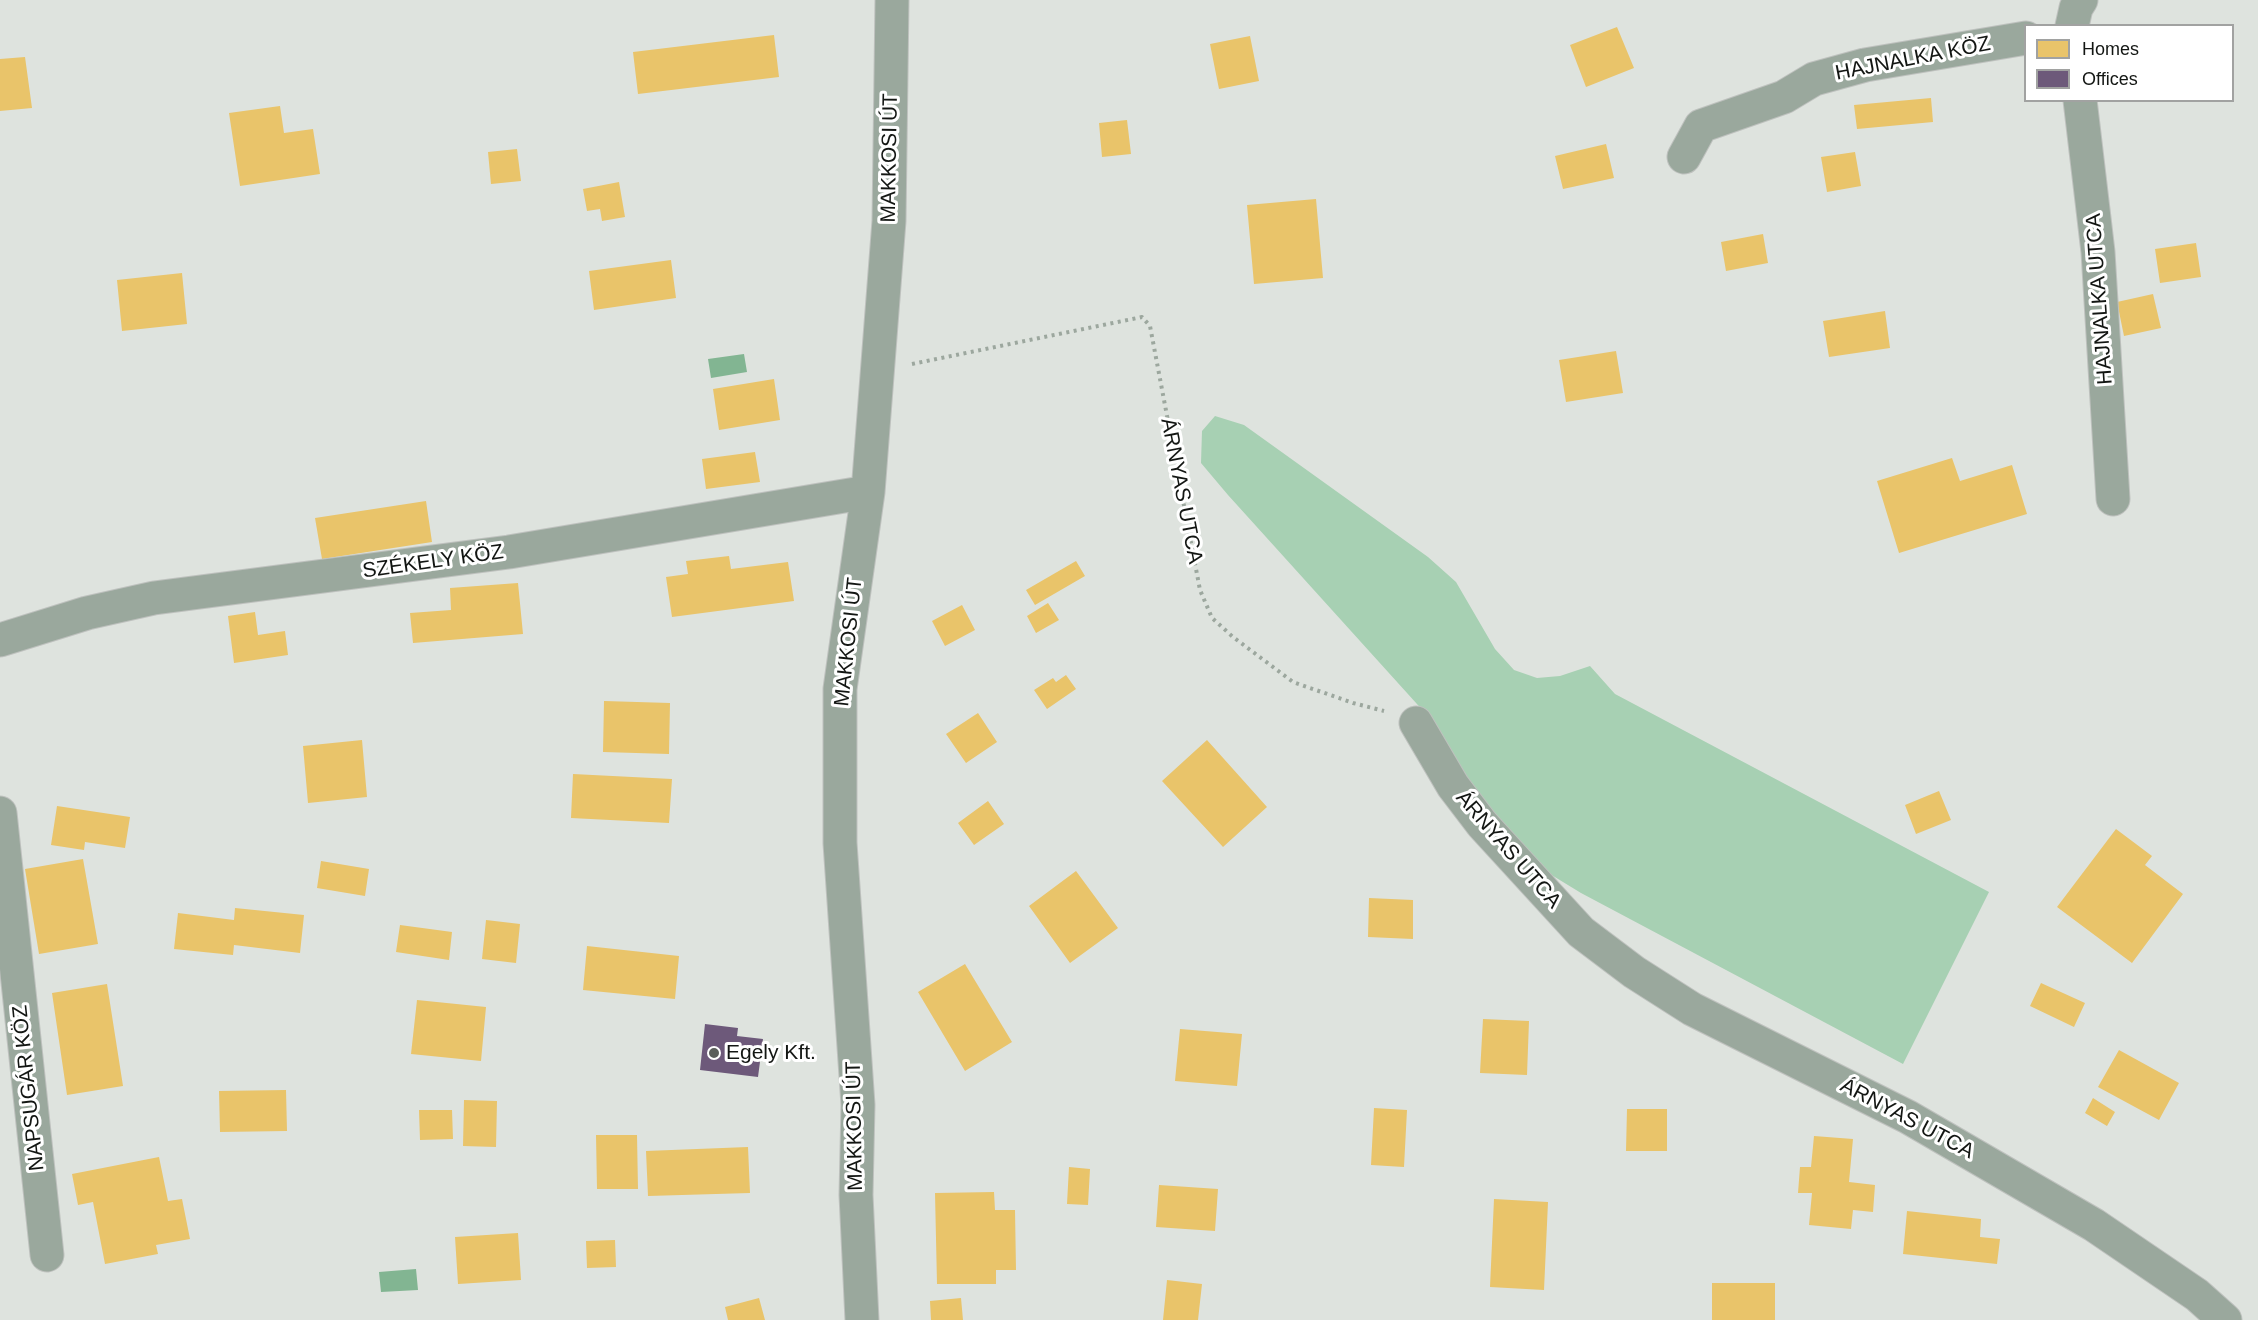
<!DOCTYPE html>
<meta charset="utf-8">
<style>
body{margin:0}
#map{position:relative;width:2258px;height:1320px;overflow:hidden;background:#dee3de;font-family:Arial,sans-serif}
canvas{display:block}
.legend{position:absolute;left:2024px;top:24px;width:210px;height:78px;box-sizing:border-box;background:#fff;border:2px solid #a1a2a1;margin:0;padding:8px 10px;list-style:none;font-size:18px;color:#131613}
.legend li{display:flex;align-items:center;gap:12px;height:30px}
.legend b{width:30px;border:2px solid #a1a2a1}
</style>
<div id="map">
<canvas width="2258" height="1320"></canvas>
<ul class="legend">
<li><b style="height:16px;background:#e9c46a"></b>Homes</li>
<li><b style="height:16px;background:#6d597a"></b>Offices</li>
</ul>
</div>
<script>
const ctx = document.querySelector('canvas').getContext('2d');
ctx.lineJoin = 'round';
function fill(path, color) {
  ctx.fillStyle = color;
  ctx.fill(path, 'evenodd');
}
function poly(rows) {
  const path = new Path2D();
  for (const r of rows) {
    path.moveTo(r[0], r[1]);
    for (let i = 2; i < r.length; i += 2) path.lineTo(r[i], r[i + 1]);
  }
  return path;
}
function stroke(path, color, width, dash) {
  ctx.strokeStyle = color;
  ctx.lineWidth = width;
  ctx.lineCap = dash ? 'butt' : 'round';
  ctx.setLineDash(dash || []);
  ctx.stroke(path);
}
function label(font, color, halo, rows, align = 'center') {
  ctx.font = font + ' Arial,sans-serif';
  ctx.lineWidth = 6;
  ctx.setLineDash([]);
  ctx.textBaseline = 'middle';
  ctx.strokeStyle = halo;
  ctx.fillStyle = color;
  for (const [text, x, y, turn = 0] of rows) {
    ctx.save();
    ctx.translate(x, y);
    ctx.rotate((+turn || 0) * Math.PI / 180);
    ctx.textAlign = isNaN(turn) ? turn : align;
    if (halo) ctx.strokeText(text, 0, 0);
    ctx.fillText(text, 0, 0);
    ctx.restore();
  }
}
fill(poly([
 [1215,416,1244,425,1428,557,1456,582,1495,649,1514,670,1537,678,1560,676,1590,666,1615,694,1989,892,1903,1064,1581,893,1545,871,1482,809,1426,714,1228,495,1201,463,1202,431]
]), '#a7d0b3');
fill(poly([
 [744,354,747,372,711,378,708,359],
 [416,1269,418,1290,381,1292,379,1272]
]), '#82b592');
fill(poly([
 [1617,27,1634,68,1586,87,1570,45],
 [774,35,779,77,638,94,633,52],
 [1250,36,1259,81,1219,89,1210,44],
 [25,57,32,108,0,111,0,59],
 [1931,98,1933,122,1857,129,1854,105],
 [280,106,284,133,313,129,320,174,240,186,229,113],
 [1127,120,1131,154,1102,157,1099,123],
 [1606,144,1614,178,1563,189,1555,156],
 [517,149,521,181,491,184,488,152],
 [1855,152,1861,186,1827,192,1821,157],
 [619,182,625,217,602,221,600,209,587,211,583,189],
 [1316,199,1323,278,1254,284,1247,205],
 [1763,234,1768,263,1726,271,1721,242],
 [2196,243,2201,277,2160,283,2155,249],
 [671,260,676,298,594,310,589,271],
 [182,273,187,324,122,331,117,280],
 [2153,294,2161,328,2124,336,2117,302],
 [1885,311,1890,348,1829,357,1823,321],
 [1616,351,1623,393,1566,402,1559,360],
 [774,379,780,420,719,430,713,389],
 [755,452,760,482,706,489,702,459],
 [1952,458,1960,481,2012,465,2027,514,1899,553,1877,481],
 [426,501,432,542,322,559,315,518],
 [729,556,731,569,788,562,794,601,672,617,666,577,688,574,686,561],
 [1076,561,1085,576,1035,605,1026,590],
 [518,583,523,634,413,643,410,613,451,610,450,588],
 [1048,603,1059,620,1036,633,1027,616],
 [962,605,975,630,945,646,932,621],
 [255,612,258,635,285,631,288,655,234,663,228,616],
 [1066,675,1076,689,1047,709,1034,690,1053,678,1056,682],
 [604,701,670,703,669,754,603,752],
 [978,713,997,742,966,763,946,734],
 [362,740,367,797,308,803,303,746],
 [1207,740,1267,807,1223,847,1162,781],
 [573,774,672,779,669,823,571,818],
 [1939,791,1951,820,1916,834,1905,805],
 [988,801,1004,824,974,845,958,823],
 [57,806,130,817,125,848,85,842,84,850,51,845],
 [2116,829,2152,856,2145,865,2183,894,2132,963,2057,907],
 [83,859,98,944,39,954,25,869],
 [321,861,369,869,365,896,317,888],
 [1076,871,1118,928,1070,963,1029,906],
 [1369,898,1413,900,1413,939,1368,937],
 [235,908,304,915,300,953,234,945,233,955,174,949,178,913,234,920],
 [486,920,520,924,516,963,482,959],
 [400,925,452,932,449,960,396,952],
 [587,946,679,956,675,999,583,990],
 [965,964,1012,1042,965,1071,918,992],
 [2041,983,2085,1003,2074,1027,2030,1006],
 [107,984,123,1086,67,1095,52,993],
 [417,1000,486,1007,481,1061,411,1054],
 [1483,1019,1529,1021,1527,1075,1480,1073],
 [1180,1029,1242,1034,1237,1086,1175,1081],
 [2119,1050,2179,1083,2159,1120,2098,1087],
 [286,1090,287,1131,220,1132,219,1091],
 [2093,1098,2115,1112,2107,1126,2085,1113],
 [464,1100,497,1101,496,1147,463,1146],
 [1374,1108,1407,1110,1404,1167,1371,1165],
 [1627,1109,1667,1109,1667,1151,1626,1151],
 [419,1110,452,1110,453,1139,420,1140],
 [596,1135,637,1135,638,1189,597,1189],
 [1814,1136,1853,1139,1849,1182,1875,1185,1873,1212,1853,1210,1851,1229,1809,1225,1812,1193,1798,1193,1800,1167,1811,1167],
 [748,1147,750,1193,648,1196,646,1151],
 [159,1157,168,1201,182,1199,190,1239,156,1245,158,1254,105,1264,93,1202,78,1205,72,1174],
 [1069,1167,1090,1169,1088,1205,1067,1204],
 [1159,1185,1218,1189,1215,1231,1156,1227],
 [994,1192,995,1210,1015,1210,1016,1270,996,1270,996,1284,937,1284,935,1193],
 [1494,1199,1548,1202,1544,1290,1490,1287],
 [1907,1211,1981,1219,1980,1237,2000,1239,1997,1264,1903,1254],
 [518,1233,521,1280,458,1284,455,1237],
 [615,1240,616,1267,587,1268,586,1241],
 [1167,1280,1202,1284,1198,1320,1163,1320],
 [1712,1283,1775,1283,1775,1320,1712,1320],
 [759,1298,765,1320,728,1320,725,1307],
 [961,1298,963,1320,931,1320,930,1301]
]), '#e9c46a');
fill(poly([
 [705,1024,738,1028,737,1036,763,1039,758,1077,700,1070]
]), '#6d597a');
const minor = poly([
 [2072,26,2076,8,2081,0],
 [2080,100,2098,252,2113,499],
 [1684,157,1701,126,1784,97,1814,79,1865,65,2026,38],
 [0,640,87,613,154,598,509,552,868,492],
 [1416,723,1453,786,1482,824,1581,932,1634,972,1692,1009,1908,1117,2094,1225,2197,1295,2225,1320],
 [0,813,47,1255],
 [862,1320,856,1195,858,1105,840,843,840,689,868,492,889,221,892,0]
]);
stroke(minor, '#bec1be', 35);
stroke(poly([
 [912,364,1142,317,1150,326,1200,590,1212,618,1233,637,1293,682,1353,703,1384,711]
]), '#9ca79e', 4, [3, 4.5]);
stroke(minor, '#9aa89d', 33);
for (const [x, y, r, color] of [
 [714,1053,6,"#5a5e5a"]
]) {
  const dot = new Path2D();
  dot.arc(x, y, r, 0, 2 * Math.PI);
  ctx.fillStyle = color;
  ctx.fill(dot);
  stroke(dot, '#fff', 2);
}
label('21px', '#131613', '#fff', [
 ["HAJNALKA KÖZ",1913,59,-11],
 ["MAKKOSI ÚT",890,158,-89],
 ["HAJNALKA UTCA",2100,299,-94],
 ["ÁRNYAS UTCA",1181,491,79],
 ["SZÉKELY KÖZ",433,562,-8],
 ["MAKKOSI ÚT",849,642,-84],
 ["ÁRNYAS UTCA",1508,850,49],
 ["NAPSUGÁR KÖZ",29,1088,-96],
 ["ÁRNYAS UTCA",1907,1119,28],
 ["MAKKOSI ÚT",855,1126,-91]
]);
label('21px', '#131613', '#fff', [
 ["Egely Kft.",726,1053]
], 'left');
</script>
